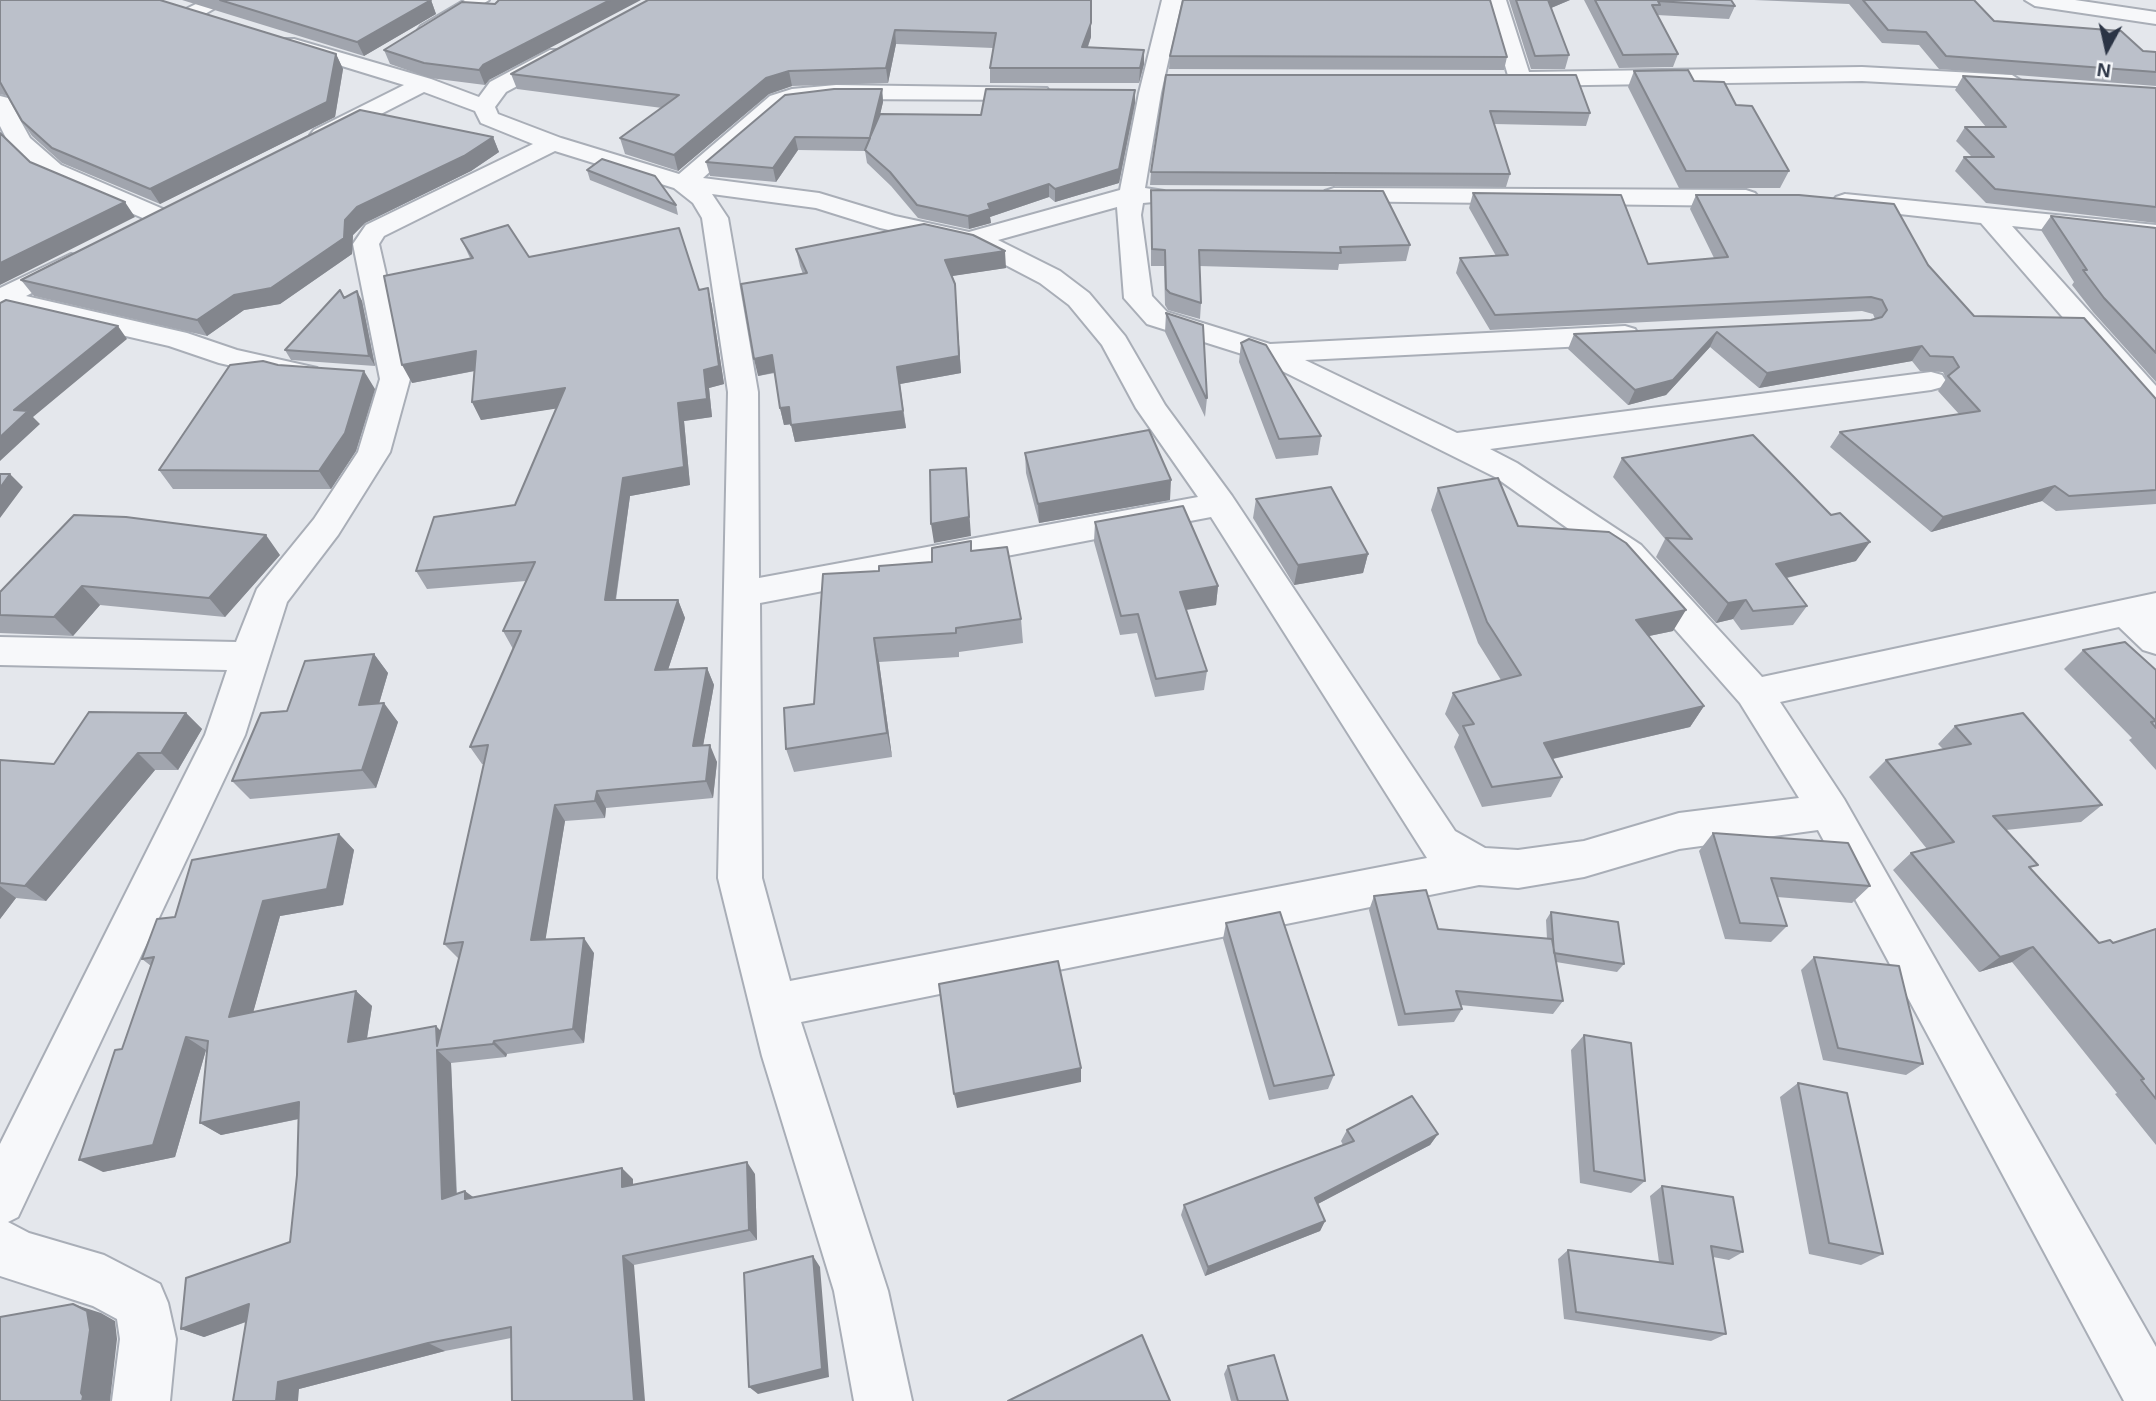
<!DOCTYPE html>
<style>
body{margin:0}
#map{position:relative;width:2156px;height:1401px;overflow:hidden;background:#e4e7ec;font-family:Arial,sans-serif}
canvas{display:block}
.north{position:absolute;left:2072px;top:14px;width:70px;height:70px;-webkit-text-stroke:5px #f4f6f9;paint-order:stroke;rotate:188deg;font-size:19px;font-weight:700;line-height:28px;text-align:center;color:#2b3445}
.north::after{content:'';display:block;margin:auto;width:24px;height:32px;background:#2b3445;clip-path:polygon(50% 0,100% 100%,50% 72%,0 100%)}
</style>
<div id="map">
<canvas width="2156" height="1401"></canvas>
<div class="north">N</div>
</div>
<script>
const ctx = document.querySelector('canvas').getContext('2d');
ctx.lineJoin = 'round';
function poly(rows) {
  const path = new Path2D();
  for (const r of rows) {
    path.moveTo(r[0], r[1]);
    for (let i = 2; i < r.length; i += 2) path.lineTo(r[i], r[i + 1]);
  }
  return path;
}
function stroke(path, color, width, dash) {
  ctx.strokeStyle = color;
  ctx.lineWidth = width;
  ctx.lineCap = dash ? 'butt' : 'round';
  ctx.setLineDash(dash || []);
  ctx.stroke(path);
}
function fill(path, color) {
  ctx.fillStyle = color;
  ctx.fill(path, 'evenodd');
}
const minor = poly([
 [204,0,229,0,198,18,184,18,181,14,184,10,204,0],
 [465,0,489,0,435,34,421,34,418,30,421,26,465,0],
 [1162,0,1182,0,1161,93,1145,188,1164,191,1168,196,1164,201,1143,203,1141,215,1152,296,1167,312,1270,344,1625,326,1635,329,1639,335,1635,341,1625,344,1305,360,1457,433,1931,372,1942,375,1946,381,1942,387,1931,390,1490,449,1517,463,1641,545,1762,677,2156,593,2156,654,2143,650,2119,627,1780,702,1844,799,2156,1347,2156,1401,2124,1401,1818,830,1679,849,1584,877,1518,888,1479,885,801,1022,888,1291,912,1401,854,1401,834,1291,762,1056,718,878,728,392,702,218,693,203,674,188,555,151,384,236,379,244,410,379,390,452,338,535,287,602,245,735,18,1217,8,1222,29,1233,104,1255,160,1284,168,1303,176,1339,170,1401,112,1401,120,1339,117,1319,93,1306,0,1276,0,1144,205,735,227,670,0,665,0,637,236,642,257,589,314,519,358,452,380,379,353,244,366,225,533,144,481,123,475,111,424,92,330,140,314,140,310,135,314,130,404,85,280,47,277,43,280,39,294,39,431,79,479,97,490,82,550,50,566,50,569,55,566,60,506,92,495,107,498,114,561,138,679,174,770,96,792,89,836,85,1047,88,1050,93,1039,100,836,99,795,102,786,106,759,127,703,178,819,193,895,216,969,232,1120,190,1139,93,1162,0],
 [712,194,816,208,880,228,975,249,1040,283,1069,305,1102,345,1136,408,1198,497,759,578,758,392,728,218,712,194],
 [1117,207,1124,298,1147,324,1258,359,1495,477,1617,563,1740,703,1799,798,1679,813,1584,841,1518,850,1485,848,1455,831,1232,496,1165,405,1125,336,1089,293,1060,271,998,240,1117,207],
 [1211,517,1427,858,790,981,762,878,760,603,1211,517],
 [1486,0,1506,0,1529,72,1862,67,2012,75,2023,82,2012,89,1862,81,1520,86,1509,79,1486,0],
 [2025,0,2075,0,2156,12,2156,24,2035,6,2025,0],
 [0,96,8,98,30,138,61,165,170,212,174,217,170,222,152,222,43,175,8,142,0,126,0,96],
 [1334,188,1746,190,1755,193,1759,198,1755,203,1746,206,1325,201,1321,196,1325,191,1334,188],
 [1845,194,2156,225,2156,241,2012,226,2156,386,2156,414,2145,412,1981,223,1836,207,1832,202,1836,197,1845,194],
 [71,254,80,256,84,262,80,268,26,296,187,333,237,350,317,368,321,374,317,380,306,383,219,363,169,346,0,307,0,288,71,254]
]);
stroke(minor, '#a9aeb7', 4);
fill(minor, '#f7f8fa');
fill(poly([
 [0,0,336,54,343,69,335,117,160,204,62,163,32,136,22,121,8,96,0,94],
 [182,0,431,0,436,14,364,56],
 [648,0,1091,37,1088,47,1144,64,1139,83,990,83,990,68,993,48,896,44,888,83,792,86,769,94,678,171,625,154,620,138,662,108,517,89,511,74],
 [1509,0,1570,0,1551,8,1569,55,1565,69,1531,69],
 [1584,0,1731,0,1735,6,1729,19,1657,15,1678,54,1673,67,1619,68],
 [1754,0,1974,0,1994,21,2143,51,2156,52,2156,86,1939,69,1919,45,1882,43,1849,4],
 [462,2,489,80,485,85,430,78,390,64,384,50],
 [1170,56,1507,57,1504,70,1169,69],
 [1634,71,1694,81,1736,105,1789,171,1780,188,1679,188,1628,87],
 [1166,75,1590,113,1586,126,1494,124,1510,174,1506,187,1150,185,1151,172],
 [1963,76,2156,88,2156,223,1986,203,1955,171,1964,157,1972,157,1956,141,1965,127,1986,127,1955,90],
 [882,89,883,102,880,114,981,115,1135,103,1119,183,1055,202,1049,197,990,217,991,223,969,229,918,218,891,186,867,163,865,151,798,150,776,182,710,176,706,162],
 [493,137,499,152,471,171,365,223,353,235,352,254,280,304,244,310,207,336,34,296,21,280],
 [587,170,676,205,678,215,590,180],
 [1151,190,1410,245,1406,261,1339,264,1338,270,1199,266,1201,303,1200,319,1168,310,1165,305,1164,266,1151,266],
 [1473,193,1648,264,1714,258,1690,209,1696,195,1928,265,1974,316,2156,399,2156,504,2056,511,2042,501,1931,532,1830,447,1840,432,1959,414,1938,391,1946,379,1943,372,1920,371,1912,361,1759,388,1710,347,1666,395,1628,405,1568,349,1574,334,1871,320,1875,319,1873,314,1862,311,1490,330,1456,273,1460,258,1496,256,1469,208],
 [2051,216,2156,228,2156,382,2093,312,2072,285,2074,282,2041,230],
 [461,239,529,257,699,290,708,288,712,306,724,384,709,388,712,417,684,421,690,485,630,496,616,600,678,600,685,618,668,670,707,668,714,685,703,745,717,762,713,798,606,808,605,818,565,821,545,940,594,953,584,1043,507,1054,506,1057,451,1063,457,1194,473,1197,633,1179,633,1185,755,1174,757,1240,634,1265,511,1338,445,1351,299,1389,246,1322,204,1337,181,1329,290,1242,297,1175,299,1119,221,1135,200,1123,207,1051,206,1050,175,1157,103,1172,122,1049,151,966,142,959,175,917,339,834,354,850,343,905,280,916,253,1012,356,991,372,1006,367,1039,441,1030,459,959,444,944,484,764,482,764,470,747,513,649,503,631,526,581,427,589,416,571,515,505,557,408,481,420,472,402,475,371,412,383,470,258],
 [796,249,1006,268,951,276,956,301,961,373,900,384,906,428,795,442,791,424,784,425,780,408,775,373,758,376,803,274,800,266],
 [357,291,362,301,375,366,291,360,285,350,344,298],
 [1166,313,1207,398,1205,417,1165,332],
 [1241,343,1321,436,1318,455,1276,459,1239,362],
 [375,389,356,451,331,489,173,489,159,470],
 [1025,453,1170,500,1039,523,1026,473],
 [1622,458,1856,561,1787,578,1807,606,1793,625,1741,630,1733,619,1716,623,1656,557,1665,539,1613,477],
 [1438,488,1518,526,1673,631,1649,636,1704,706,1690,727,1553,759,1562,777,1551,797,1482,807,1454,747,1459,735,1445,714,1453,693,1501,680,1478,643,1431,510],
 [1256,499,1368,554,1363,573,1294,585,1253,518],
 [1095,522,1218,586,1216,605,1186,610,1207,671,1204,690,1155,697,1137,633,1120,635,1094,542],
 [972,551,1021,619,1023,643,959,652,959,657,879,662,892,757,794,772,786,749,814,704,932,562],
 [280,555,225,617,100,605,73,636,0,633,0,592],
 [2083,650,2156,670,2156,770,2129,740,2132,738,2064,669],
 [374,654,388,673,379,704,398,722,376,788,250,799,232,781,287,711],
 [186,713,202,729,178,770,155,770,46,901,16,898,0,919,0,760,54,764],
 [1955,726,2102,805,2081,822,2006,830,2032,870,2099,943,2113,943,2156,929,2156,1145,2115,1094,2117,1093,2012,962,1979,972,1893,870,1911,853,1927,849,1869,777,1886,760,1943,749,1938,744],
 [1713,833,1870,886,1852,903,1777,897,1787,926,1771,942,1725,939,1699,851],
 [1374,896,1438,929,1547,939,1546,920,1551,912,1624,964,1617,972,1556,962,1563,1001,1553,1014,1460,1005,1462,1009,1454,1022,1398,1026,1369,910],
 [1226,923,1334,1075,1328,1089,1269,1100,1223,939],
 [1814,957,1923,1064,1906,1075,1823,1060,1801,970],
 [1584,1035,1645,1181,1631,1193,1580,1183,1571,1050],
 [1798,1083,1883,1254,1861,1265,1809,1254,1780,1097],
 [1347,1130,1438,1134,1430,1145,1318,1204,1325,1221,1320,1231,1205,1276,1181,1215,1184,1205,1343,1145,1341,1141],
 [1662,1186,1743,1252,1729,1260,1713,1257,1726,1334,1711,1341,1564,1319,1558,1259,1568,1250,1659,1262,1650,1196],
 [1228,1366,1288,1401,1231,1401,1224,1374]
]), '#a1a5ae');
fill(poly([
 [431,0,436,14,364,56,357,42],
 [610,0,641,0,489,80,485,85,479,70,483,65],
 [1547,0,1570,0,1544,11],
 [1091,23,1091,37,1082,62,1082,47],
 [895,30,896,44,888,83,886,68],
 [1144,50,1144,64,1139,83,1140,68],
 [336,54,343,69,335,117,160,204,150,189],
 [789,71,792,86,769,94,678,171,674,155,766,78],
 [882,89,883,102,872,150,870,137],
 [1135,90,1135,103,1119,183,1055,202,1055,189],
 [493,137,499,152,471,171,365,223,353,235,352,254,280,304,244,310,207,336,197,320,345,220,357,207],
 [795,137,798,150,776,182,773,168],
 [1049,184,1049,197,990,217,991,223,969,229,968,216,988,204],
 [125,202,135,217,0,285,0,263],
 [1005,251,1006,268,946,277,945,260],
 [708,288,712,306,724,384,709,388,712,417,684,421,690,485,630,496,613,617,605,600,623,478,704,370],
 [357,291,362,301,375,366,369,356],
 [956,301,961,373,900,384,897,367],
 [118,326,127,339,33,417,40,424,0,461,0,437,14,410],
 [1717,332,1710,347,1666,395,1628,405,1635,390],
 [1922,346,1912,361,1759,388,1767,373],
 [476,351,484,369,412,383,402,365],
 [772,355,776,372,758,376,754,359],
 [364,371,375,389,356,451,331,489,319,471],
 [565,388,573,406,481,420,472,402],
 [789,407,793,424,784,425,780,408],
 [903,411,906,428,795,442,791,425],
 [966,468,971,536,934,543,931,524],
 [10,474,23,487,0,518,0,488],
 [1171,480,1170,500,1039,523,1038,504],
 [2055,486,2042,501,1931,532,1943,517],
 [266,535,280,555,225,617,209,598],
 [1870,542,1856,561,1764,583,1776,564],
 [1368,554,1363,573,1294,585,1298,565],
 [82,586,100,605,73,636,54,617],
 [1218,586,1216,605,1178,611,1180,592],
 [678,600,685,618,662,688,655,670],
 [1746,600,1733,619,1716,623,1728,603],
 [1686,610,1673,631,1625,641,1636,620],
 [874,638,879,662,892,757,887,733],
 [374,654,388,673,373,724,359,705],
 [707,668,714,685,700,763,693,746],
 [384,703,398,722,376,788,362,770],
 [1704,706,1690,727,1534,763,1544,743],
 [186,713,202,729,178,770,161,753],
 [710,745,717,762,713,798,706,781],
 [138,753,155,770,46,901,25,886],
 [597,791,606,808,605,818,595,801],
 [555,805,565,821,543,955,531,940],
 [339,834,354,850,343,905,280,916,248,1031,229,1017,263,901],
 [0,886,16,898,0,919],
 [584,938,594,953,584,1043,573,1029],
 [2033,947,2012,962,1979,972,2000,957],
 [356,991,372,1006,364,1056,348,1042],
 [436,1026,450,1040,437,1046],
 [186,1037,206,1050,175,1157,103,1172,79,1160],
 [494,1041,507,1054,506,1057,493,1044],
 [437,1050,451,1063,457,1210,442,1199],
 [1081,1068,1081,1082,957,1108,954,1094],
 [299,1102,317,1115,221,1135,200,1123],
 [1438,1134,1430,1145,1310,1208,1315,1198],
 [747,1162,755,1174,757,1240,749,1230],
 [622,1168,633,1179,633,1198,622,1187],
 [465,1191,480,1202,465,1199],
 [1325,1221,1320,1231,1205,1276,1208,1267],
 [623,1256,634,1265,645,1401,634,1401],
 [813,1256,820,1267,829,1377,758,1394,749,1387],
 [73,1304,101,1313,115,1321,117,1339,110,1401,82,1401,81,1393],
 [249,1304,270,1313,204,1337,181,1329],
 [428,1343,445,1351,299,1389,298,1401,276,1401,278,1382]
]), '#83868d');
const building = poly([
 [0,0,160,0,336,54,327,102,150,189,52,148,22,121,0,82,0,0],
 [220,0,431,0,357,42,220,0],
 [499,0,610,0,483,65,479,70,424,63,384,50,462,2,495,4,499,0],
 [648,0,1091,0,1091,23,1082,47,1144,50,1140,68,990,68,996,33,895,30,886,68,789,71,766,78,674,155,620,138,679,95,511,74,648,0],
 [1183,0,1490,0,1507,57,1170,56,1183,0],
 [1516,0,1548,0,1569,55,1535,56,1516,0],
 [1595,0,1731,0,1735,6,1658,1,1660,5,1652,5,1678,54,1623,55,1595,0],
 [1863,0,1974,0,1994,21,2121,31,2143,51,2156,52,2156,72,1946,56,1926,32,1888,30,1863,0],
 [1688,70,1694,81,1724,82,1736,105,1752,106,1789,171,1686,171,1634,71,1688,70],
 [1166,75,1576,75,1590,113,1490,111,1510,174,1151,172,1166,75],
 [1963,76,2156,88,2156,207,1995,189,1964,157,1994,157,1965,127,2006,127,1963,76],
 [834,89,882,89,870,137,880,114,981,115,986,89,1135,90,1119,169,1055,189,1049,184,988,204,990,209,968,216,917,205,890,172,865,150,870,138,795,137,773,168,706,162,785,95,834,89],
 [360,110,493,137,464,156,357,207,345,220,344,238,271,288,234,295,197,320,21,280,360,110],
 [0,133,30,162,125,202,0,263,0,133],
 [602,159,655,176,676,205,587,170,602,159],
 [1151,190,1383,191,1410,245,1340,247,1341,253,1199,250,1201,303,1170,293,1166,289,1165,250,1152,249,1151,190],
 [1473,193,1621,195,1648,264,1728,257,1696,195,1799,195,1894,204,1928,265,1974,316,2084,318,2156,399,2156,490,2069,496,2055,486,1943,517,1840,432,1980,411,1948,376,1959,367,1953,357,1930,356,1922,346,1767,373,1717,332,1673,380,1635,390,1574,334,1871,320,1882,317,1887,310,1882,300,1871,297,1495,315,1460,258,1508,255,1473,193],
 [2051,216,2156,228,2156,353,2104,298,2083,270,2087,270,2051,216],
 [924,224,973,235,1005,251,945,260,955,284,959,356,897,367,903,411,791,425,789,407,780,408,772,355,754,359,741,284,807,273,796,249,924,224],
 [508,225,529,257,679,228,699,290,708,288,719,366,704,370,707,399,678,403,684,467,623,478,605,600,678,600,655,670,707,668,693,746,710,745,706,781,597,791,595,801,555,805,531,940,584,938,573,1029,494,1041,493,1044,437,1050,442,1199,465,1191,465,1199,622,1168,622,1187,747,1162,749,1230,623,1256,634,1401,512,1401,511,1327,428,1343,278,1382,276,1401,233,1401,249,1304,181,1329,186,1278,290,1242,297,1175,299,1102,200,1123,208,1041,186,1037,153,1145,79,1160,115,1050,122,1049,154,957,142,959,157,919,175,917,192,860,339,834,327,889,263,901,229,1017,356,991,348,1042,436,1026,437,1046,463,942,444,944,488,745,470,747,521,631,503,631,535,562,416,571,434,517,515,505,565,388,472,402,476,351,402,365,384,276,473,258,461,239,508,225],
 [340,290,344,298,357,291,369,356,285,350,340,290],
 [6,300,118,326,14,410,28,411,0,437,0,303,6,300],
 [1166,313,1203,325,1207,398,1206,398,1166,313],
 [1249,339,1266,345,1321,436,1279,439,1241,343,1249,339],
 [263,361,278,365,364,371,345,433,319,471,159,470,230,365,263,361],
 [1149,430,1171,480,1038,504,1025,453,1149,430],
 [1753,435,1831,515,1840,513,1870,542,1776,564,1807,606,1753,611,1746,600,1728,603,1666,538,1692,539,1622,458,1753,435],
 [966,468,969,517,931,524,930,470,966,468],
 [0,474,10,474,0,488,0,474],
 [1498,478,1518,526,1609,532,1626,543,1686,610,1636,620,1704,706,1544,743,1562,777,1492,787,1463,726,1474,724,1453,693,1521,675,1487,622,1438,488,1498,478],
 [1331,487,1368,554,1298,565,1256,499,1331,487],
 [1183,506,1218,586,1180,592,1207,671,1156,679,1138,614,1121,616,1095,522,1183,506],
 [74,515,126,517,266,535,209,598,82,586,54,617,0,615,0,592,74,515],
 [971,541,971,551,1007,547,1021,619,956,628,956,633,874,638,887,733,786,749,784,708,814,704,823,574,879,571,879,566,932,562,932,548,971,541],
 [2125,642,2156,670,2156,728,2151,722,2156,721,2083,650,2125,642],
 [374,654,359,705,384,703,362,770,232,781,261,713,287,711,305,661,374,654],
 [89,712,186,713,161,753,138,753,25,886,0,883,0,760,54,764,89,712],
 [2023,713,2102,805,1993,816,2038,865,2029,867,2099,943,2110,940,2113,943,2156,929,2156,1099,2141,1080,2144,1079,2033,947,2000,957,1911,853,1954,842,1886,760,1971,744,1955,726,2023,713],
 [1713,833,1848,843,1870,886,1771,878,1787,926,1740,923,1713,833],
 [1426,890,1438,929,1552,939,1563,1001,1456,991,1462,1009,1405,1014,1374,896,1426,890],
 [1280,912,1334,1075,1274,1086,1226,923,1280,912],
 [1551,912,1618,922,1624,964,1554,953,1551,912],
 [1814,957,1899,966,1923,1064,1838,1048,1814,957],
 [1058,961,1081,1068,954,1094,939,984,1058,961],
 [1584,1035,1631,1043,1645,1181,1594,1171,1584,1035],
 [1798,1083,1847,1093,1883,1254,1829,1243,1798,1083],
 [1412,1096,1438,1134,1315,1198,1325,1221,1208,1267,1184,1205,1354,1141,1347,1130,1412,1096],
 [1662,1186,1733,1197,1743,1252,1711,1246,1726,1334,1576,1312,1568,1250,1673,1264,1662,1186],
 [813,1256,822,1369,749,1387,744,1273,813,1256],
 [73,1304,87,1311,90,1330,81,1393,83,1396,82,1401,0,1401,0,1317,73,1304],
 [1142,1335,1170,1401,1008,1401,1142,1335],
 [1274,1355,1288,1401,1238,1401,1228,1366,1274,1355]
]);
fill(building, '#bbc0ca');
stroke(building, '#83868d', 2);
</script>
